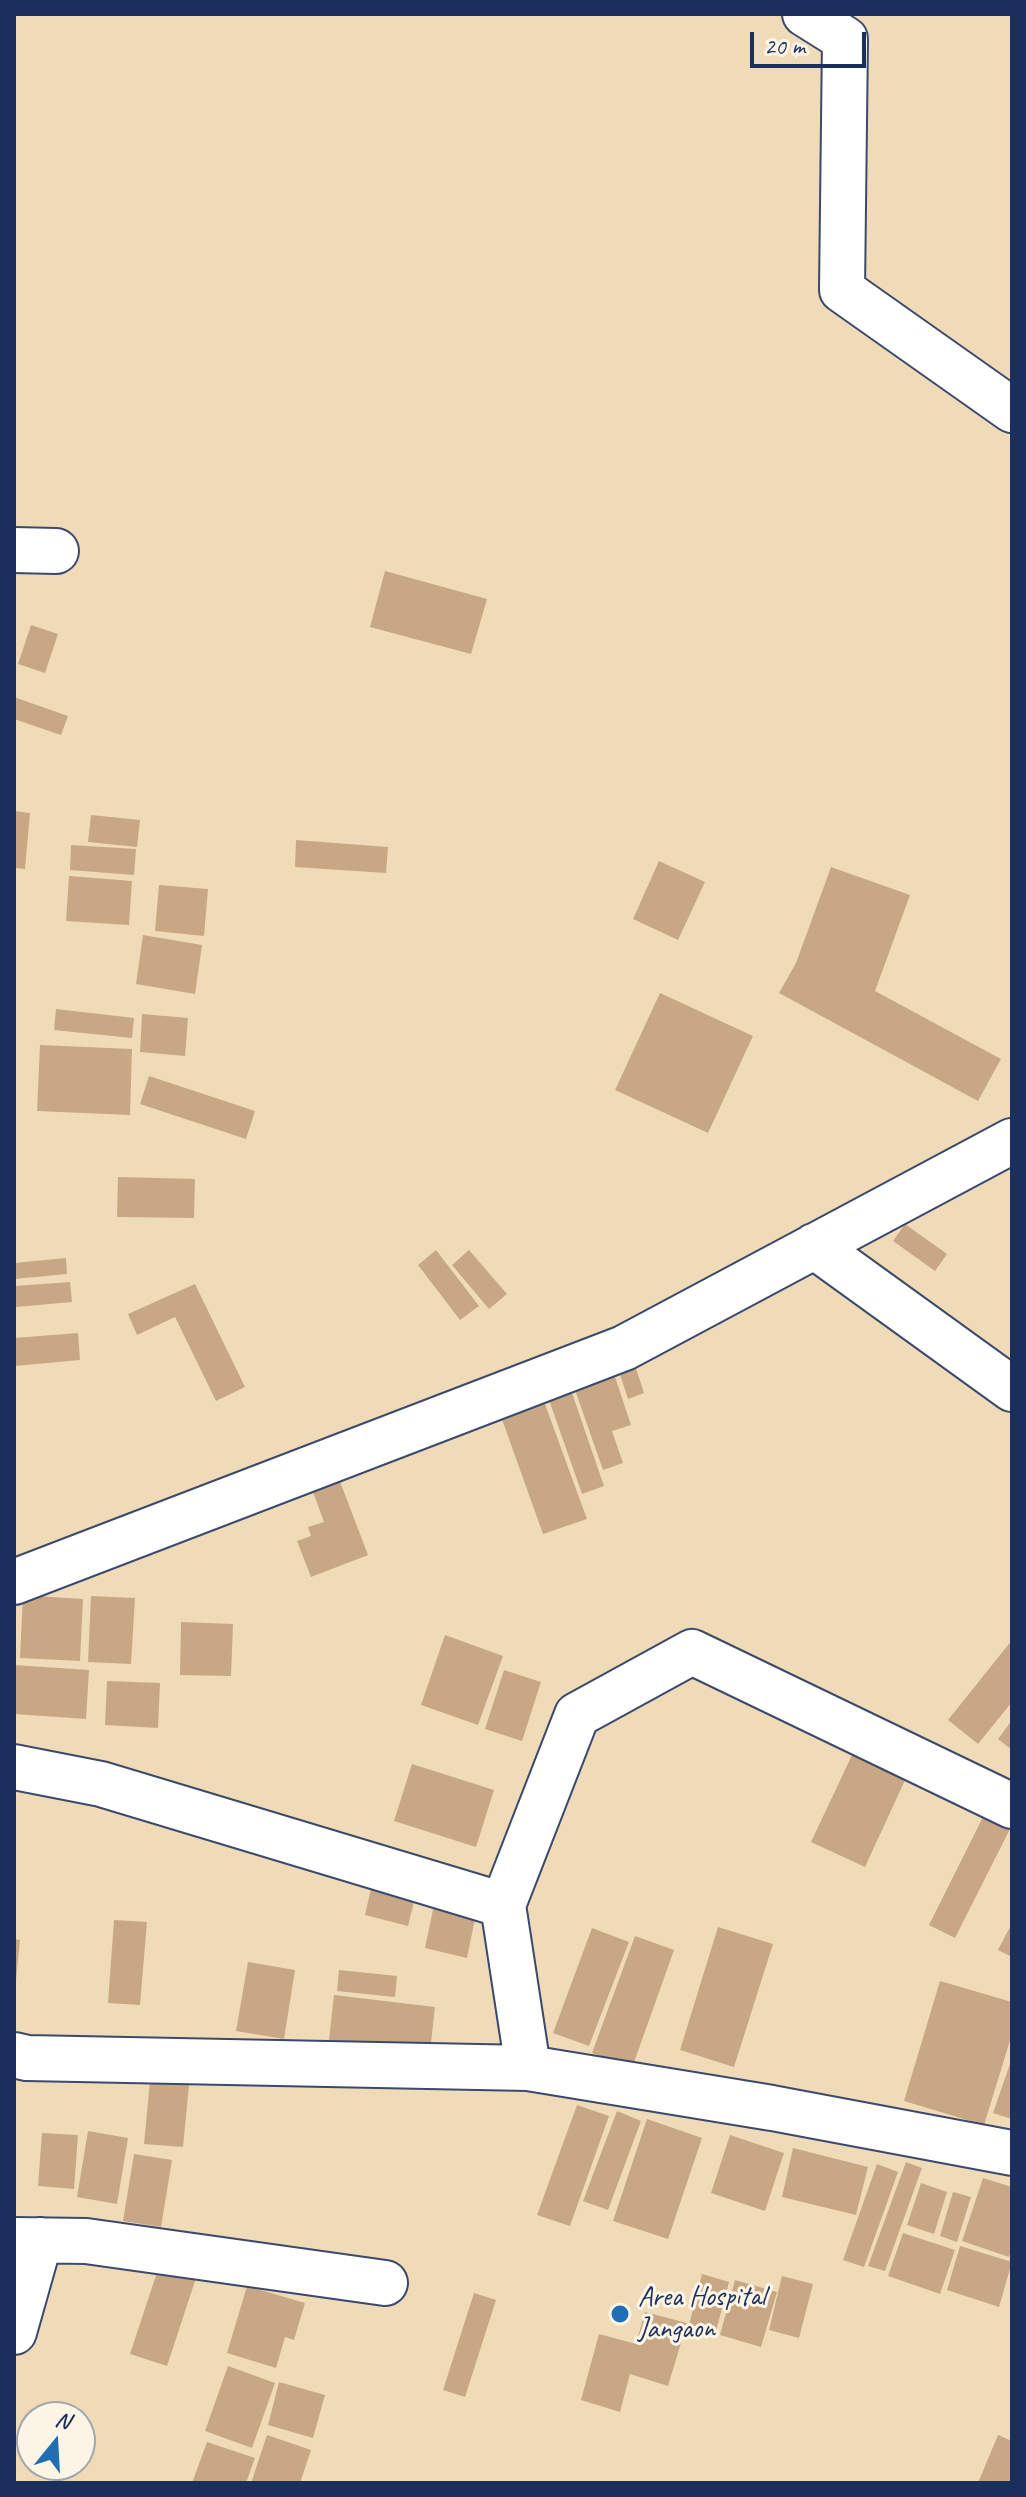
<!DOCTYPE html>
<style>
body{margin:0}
#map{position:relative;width:1026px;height:2497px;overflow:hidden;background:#f0dbb9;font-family:Caveat,sans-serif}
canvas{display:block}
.frame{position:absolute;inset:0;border:16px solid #1b2f5e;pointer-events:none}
.north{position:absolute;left:16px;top:2401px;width:80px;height:80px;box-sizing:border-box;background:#fcf5e5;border:2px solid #a2a6af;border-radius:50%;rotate:18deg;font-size:22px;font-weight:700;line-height:32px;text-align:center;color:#1b2f5e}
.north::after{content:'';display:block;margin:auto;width:28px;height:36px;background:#1f6fb2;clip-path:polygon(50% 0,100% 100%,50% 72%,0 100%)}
.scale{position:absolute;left:750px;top:32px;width:116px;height:36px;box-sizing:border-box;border:4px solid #1b2f5e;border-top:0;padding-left:10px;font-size:24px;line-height:28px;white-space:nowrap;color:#1b2f5e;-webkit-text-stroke:6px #fcf5e5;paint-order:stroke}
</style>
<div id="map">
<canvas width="1026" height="2497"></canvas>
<div class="frame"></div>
<div class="north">N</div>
<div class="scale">20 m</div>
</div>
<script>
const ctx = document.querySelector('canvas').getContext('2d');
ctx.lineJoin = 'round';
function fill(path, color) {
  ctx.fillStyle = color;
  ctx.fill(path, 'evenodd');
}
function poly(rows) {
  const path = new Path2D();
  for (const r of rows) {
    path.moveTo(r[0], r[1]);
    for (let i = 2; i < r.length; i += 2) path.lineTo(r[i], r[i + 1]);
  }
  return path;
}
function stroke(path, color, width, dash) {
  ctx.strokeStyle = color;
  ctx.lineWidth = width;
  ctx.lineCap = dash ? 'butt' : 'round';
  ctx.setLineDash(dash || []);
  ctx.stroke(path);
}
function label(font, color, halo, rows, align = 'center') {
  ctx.font = font + ' Caveat,sans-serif';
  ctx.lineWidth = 6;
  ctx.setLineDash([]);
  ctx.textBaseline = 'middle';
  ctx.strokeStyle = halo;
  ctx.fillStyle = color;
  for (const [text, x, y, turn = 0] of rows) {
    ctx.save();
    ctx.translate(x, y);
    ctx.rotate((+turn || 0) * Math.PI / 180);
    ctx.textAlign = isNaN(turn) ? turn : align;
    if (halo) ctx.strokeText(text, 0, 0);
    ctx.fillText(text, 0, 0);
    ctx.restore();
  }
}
fill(poly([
 [385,571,487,599,471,654,370,627],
 [31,625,58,634,45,673,18,664],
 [14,697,68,716,61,735,14,719],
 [14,811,30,813,25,869,14,868],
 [91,815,140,820,137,847,88,842],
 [296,840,388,847,386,873,295,867],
 [71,845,136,849,134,875,70,870],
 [659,861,705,882,678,940,633,919],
 [831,867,910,895,875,991,1001,1059,978,1101,779,993,796,963],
 [69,876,132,881,129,925,66,921],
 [159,885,208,889,204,936,155,931],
 [143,935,202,945,195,994,136,984],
 [660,993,753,1036,708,1133,615,1090],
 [56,1009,134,1018,132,1038,54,1030],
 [142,1014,188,1018,185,1056,140,1052],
 [40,1045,132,1049,130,1115,37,1111],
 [149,1076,255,1111,246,1139,140,1104],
 [118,1177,195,1179,194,1218,117,1217],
 [905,1224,947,1254,935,1271,893,1241],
 [436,1250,479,1306,460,1320,418,1265],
 [469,1250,507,1294,489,1309,452,1265],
 [66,1258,67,1274,14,1279,14,1263],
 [70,1282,72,1302,16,1307,15,1286],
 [195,1284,245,1387,216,1401,175,1317,137,1335,128,1314],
 [78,1333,80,1360,15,1366,14,1338],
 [635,1365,644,1393,628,1399,619,1371],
 [614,1374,631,1425,612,1431,623,1463,603,1470,574,1387],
 [571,1390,604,1486,582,1494,548,1397],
 [542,1396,587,1519,543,1534,499,1411],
 [336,1471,368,1555,311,1577,297,1541,311,1536,308,1527,324,1522,309,1481],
 [23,1595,83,1599,80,1661,20,1658],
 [91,1596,135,1598,131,1664,88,1662],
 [181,1622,233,1624,231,1676,180,1675],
 [445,1635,503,1656,478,1725,421,1705],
 [1012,1640,1012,1702,978,1744,948,1720],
 [14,1665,89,1670,86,1719,14,1714],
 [504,1670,541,1682,522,1741,485,1729],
 [107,1681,160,1683,158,1728,105,1725],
 [1012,1720,1012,1750,998,1739],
 [853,1753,906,1778,865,1867,811,1842],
 [412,1764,494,1790,476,1847,394,1821],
 [989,1805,1012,1825,955,1938,929,1925],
 [374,1875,418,1886,408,1926,365,1915],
 [436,1895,478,1904,467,1958,425,1948],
 [114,1920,147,1922,140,2005,108,2003],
 [1012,1923,1012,1957,998,1950],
 [718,1927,773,1944,734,2067,680,2050],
 [592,1928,629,1942,589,2046,553,2033],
 [635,1936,674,1950,632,2068,592,2053],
 [14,1939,20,1940,16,1980,14,1980],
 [248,1962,295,1970,284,2039,236,2031],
 [339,1970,397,1976,395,1997,337,1991],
 [940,1981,1012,2002,1012,2034,984,2125,904,2101],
 [334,1995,435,2007,429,2061,328,2049],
 [1012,2058,1012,2119,993,2113],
 [151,2071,190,2075,183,2147,144,2144],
 [577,2105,609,2116,570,2226,537,2215],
 [617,2111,641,2121,608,2210,583,2201],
 [647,2119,702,2138,668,2239,613,2221],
 [88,2131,128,2138,117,2204,77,2197],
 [42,2133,78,2135,74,2189,38,2186],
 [730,2135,784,2153,765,2211,711,2193],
 [793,2148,868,2167,856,2215,782,2197],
 [134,2154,172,2160,161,2227,123,2221],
 [906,2162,922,2168,885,2271,868,2266],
 [877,2164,898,2172,864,2267,843,2260],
 [983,2178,1012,2187,1012,2247,1009,2257,962,2241],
 [921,2183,947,2192,934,2234,907,2225],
 [953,2192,971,2197,957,2242,940,2236],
 [903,2233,955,2250,940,2294,888,2276],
 [960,2246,1012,2262,999,2307,947,2290],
 [160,2263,197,2275,167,2366,130,2354],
 [702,2274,729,2282,716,2331,689,2325],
 [782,2276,813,2284,799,2338,769,2330],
 [735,2280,777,2292,761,2347,720,2335],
 [247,2286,305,2303,294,2340,285,2337,276,2368,227,2353],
 [474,2293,496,2300,465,2397,443,2390],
 [645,2312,687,2323,668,2386,630,2374,620,2412,581,2400,599,2334,636,2344],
 [228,2366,275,2383,252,2448,205,2431],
 [279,2382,325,2395,313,2438,268,2425],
 [267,2435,311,2450,300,2483,251,2483],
 [998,2435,1012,2441,1012,2483,978,2483],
 [207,2442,255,2458,246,2483,192,2483]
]), '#c8a884');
const minor = poly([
 [805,14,845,39,842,290,1012,410],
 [14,550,56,551],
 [814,1246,1012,1389],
 [14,1582,624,1348,1012,1141],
 [14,1767,101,1784,503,1905],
 [1012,1806,692,1652,577,1715,503,1905,528,2068,772,2108,1012,2153],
 [14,2055,27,2058,528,2068],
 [14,2240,86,2241,385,2283],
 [14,2332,40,2240]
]);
stroke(minor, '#3b496c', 48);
stroke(minor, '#fff', 44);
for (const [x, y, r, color] of [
 [620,2314,10,"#1f6fb2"]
]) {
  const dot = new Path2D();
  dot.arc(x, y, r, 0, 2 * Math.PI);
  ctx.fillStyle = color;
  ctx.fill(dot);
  stroke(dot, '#fcf5e5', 3);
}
label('28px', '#1b2f5e', '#fcf5e5', [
 ["Area Hospital",638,2298],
 ["Jangaon",638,2330]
], 'left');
</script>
